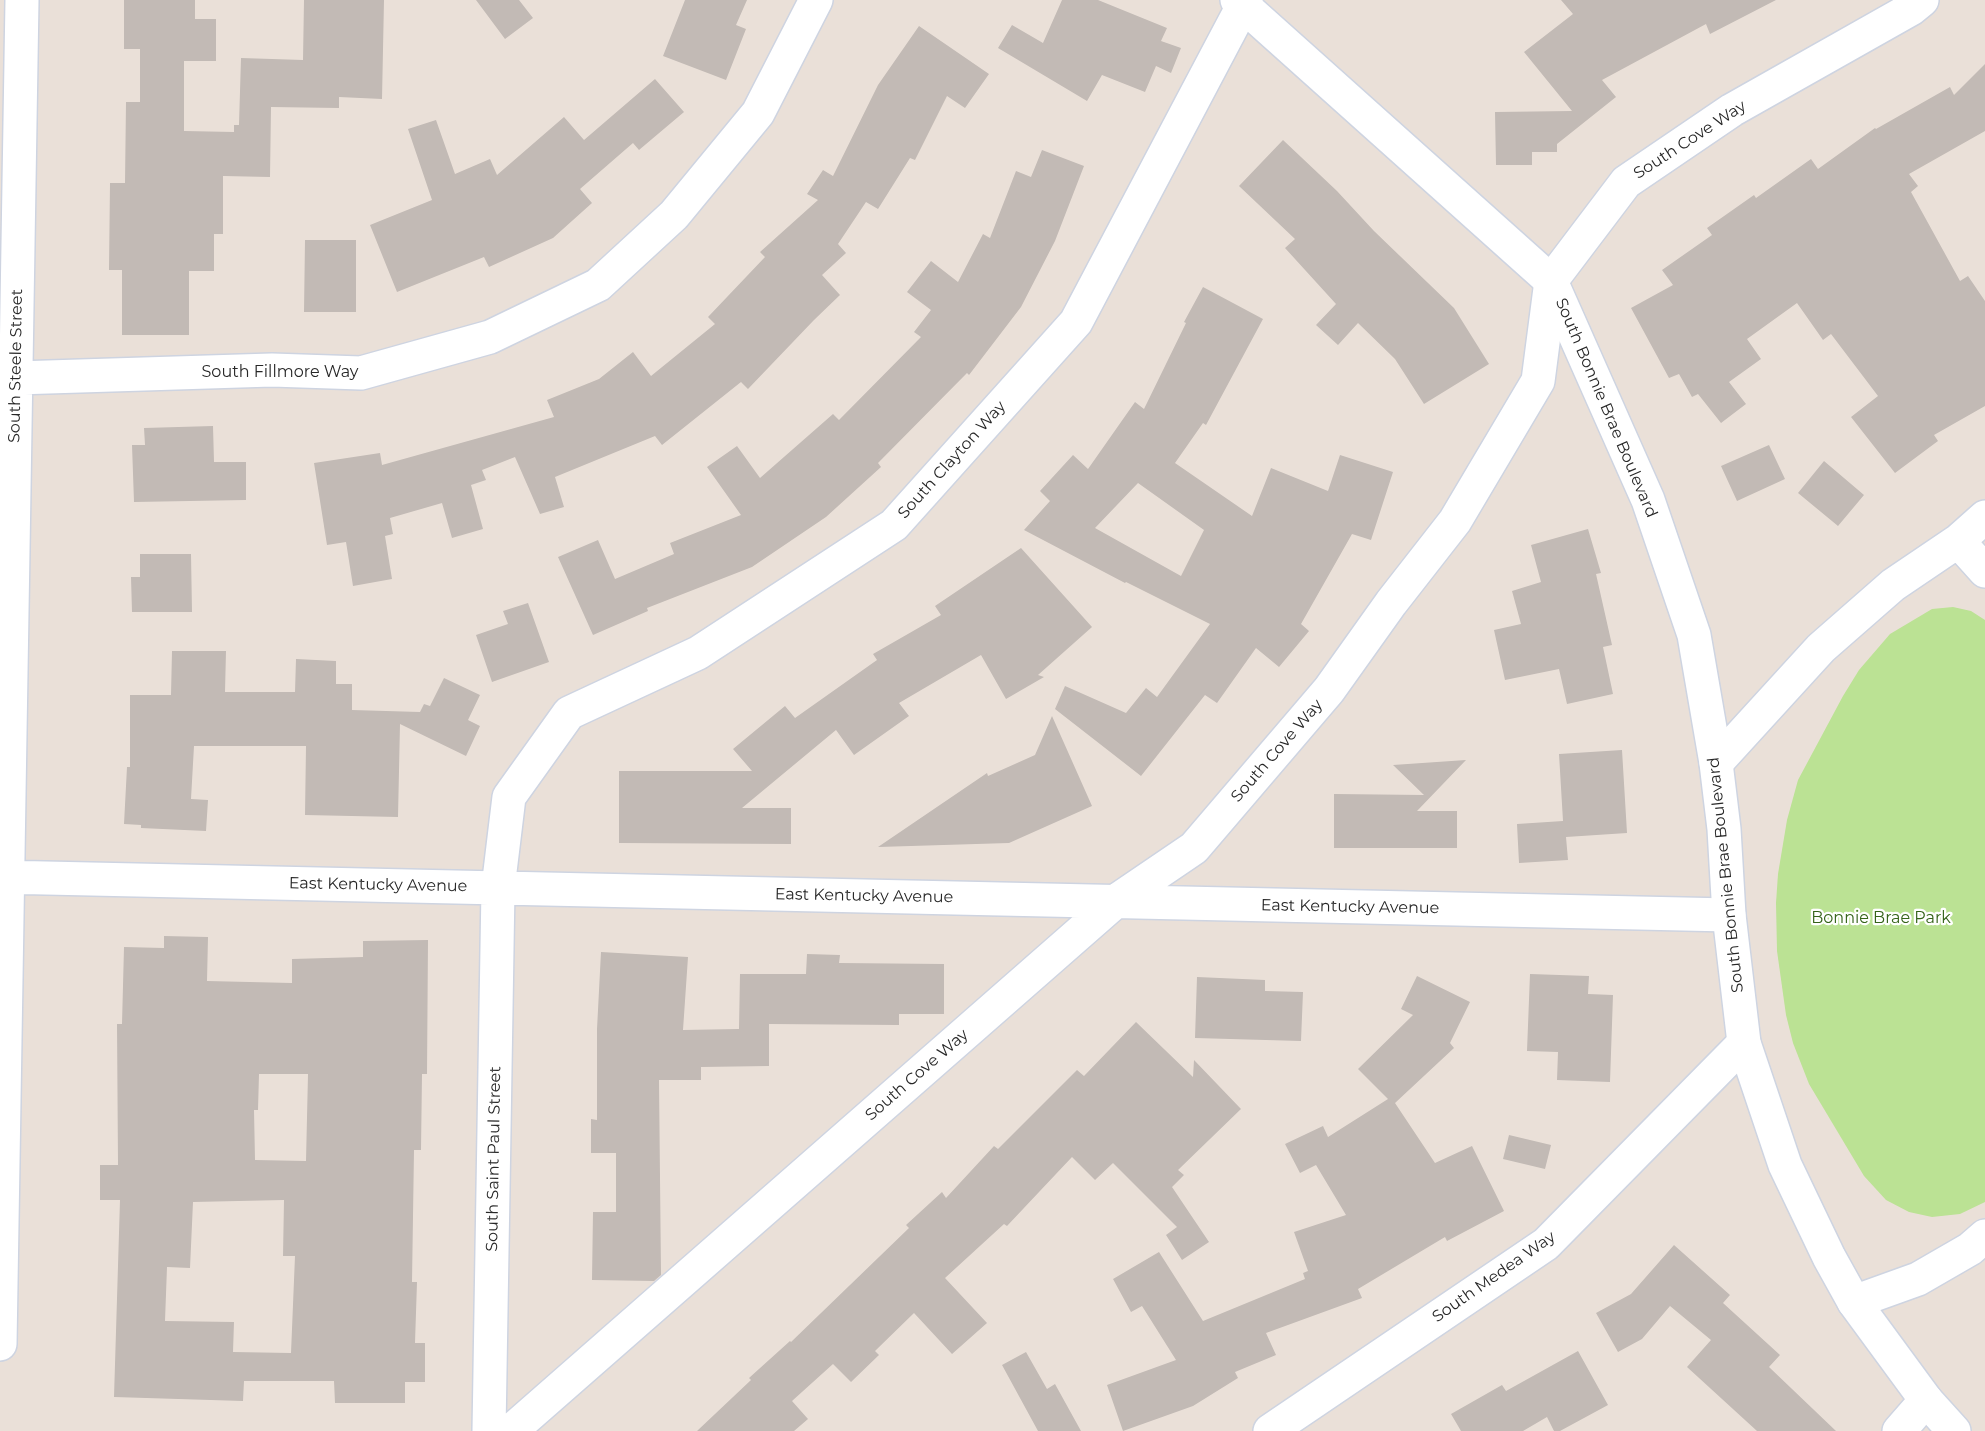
<!DOCTYPE html>
<style>
body{margin:0}
canvas{display:block;background:#eae0d8}
</style>
<canvas width="1985" height="1431"></canvas>
<script>
const ctx = document.querySelector('canvas').getContext('2d');
ctx.lineJoin = 'round';
function fill(path, color) {
  ctx.fillStyle = color;
  ctx.fill(path, 'evenodd');
}
function poly(rows) {
  const path = new Path2D();
  for (const r of rows) {
    path.moveTo(r[0], r[1]);
    for (let i = 2; i < r.length; i += 2) path.lineTo(r[i], r[i + 1]);
  }
  return path;
}
function stroke(path, color, width, dash) {
  ctx.strokeStyle = color;
  ctx.lineWidth = width;
  ctx.lineCap = dash ? 'butt' : 'round';
  ctx.setLineDash(dash || []);
  ctx.stroke(path);
}
function label(font, color, halo, rows, align = 'center') {
  ctx.font = font + ' Montserrat,sans-serif';
  ctx.lineWidth = 4.5;
  ctx.setLineDash([]);
  ctx.textBaseline = 'middle';
  ctx.strokeStyle = halo;
  ctx.fillStyle = color;
  for (const [text, x, y, turn = 0] of rows) {
    ctx.save();
    ctx.translate(x, y);
    ctx.rotate((+turn || 0) * Math.PI / 180);
    ctx.textAlign = isNaN(turn) ? turn : align;
    if (halo) ctx.strokeText(text, 0, 0);
    ctx.fillText(text, 0, 0);
    ctx.restore();
  }
}
fill(poly([
 [1953,607,1971,611,1985,620,1985,1202,1960,1214,1932,1217,1909,1212,1886,1200,1864,1176,1809,1084,1793,1043,1786,1015,1777,951,1776,903,1778,874,1787,820,1798,780,1843,696,1859,670,1890,634,1932,609]
]), '#bbe294');
fill(poly([
 [124,0,195,0,195,19,216,19,216,61,184,61,184,131,234,132,234,125,239,125,241,58,303,60,304,0,384,0,382,99,339,97,339,108,271,107,270,177,223,176,223,234,214,234,214,271,189,271,189,335,122,335,122,270,109,270,110,183,125,183,126,102,140,102,140,49,124,49],
 [476,0,519,0,533,18,505,39],
 [685,0,747,0,736,25,746,29,726,80,663,56],
 [1062,0,1098,0,1167,28,1161,41,1181,48,1171,73,1156,66,1145,92,1102,75,1087,101,998,48,1012,25,1043,43],
 [1561,0,1776,0,1710,34,1706,24,1602,80,1616,97,1557,144,1557,152,1532,152,1532,165,1496,165,1495,112,1572,111,1524,52,1573,14],
 [919,26,989,74,965,108,947,96,915,160,910,158,878,209,866,202,838,244,846,253,822,275,840,295,814,320,748,389,741,382,662,445,655,436,555,477,564,507,540,514,515,457,482,470,486,480,471,485,483,529,452,538,442,503,390,518,393,534,385,536,392,579,353,586,346,542,327,545,314,463,380,453,382,465,554,417,547,400,599,379,633,352,651,376,715,324,708,317,765,257,760,252,818,200,807,194,823,170,833,176,878,85],
 [1985,64,1985,131,1909,174,1918,186,1911,192,1960,281,1968,276,1985,301,1985,406,1934,435,1938,441,1895,473,1851,417,1878,396,1831,334,1823,340,1797,303,1747,339,1761,359,1729,382,1746,404,1721,423,1698,394,1692,397,1679,374,1669,378,1631,308,1673,285,1662,270,1712,235,1707,228,1754,195,1756,198,1811,159,1818,169,1875,128,1876,129,1950,87,1954,95],
 [655,79,684,112,639,150,633,143,580,189,592,203,553,238,489,267,484,257,397,292,370,225,432,200,408,129,436,120,455,174,490,159,497,175,564,117,584,140],
 [1283,140,1337,191,1374,231,1454,308,1489,364,1424,404,1395,359,1358,323,1338,345,1316,325,1336,304,1285,248,1295,239,1239,186],
 [1042,150,1084,166,1055,241,1021,307,969,375,967,373,878,463,881,467,826,517,752,567,647,608,648,611,593,635,558,557,598,540,615,579,674,554,670,543,741,515,707,467,737,446,760,478,833,414,839,420,921,337,914,332,931,310,907,292,931,261,958,282,983,234,990,238,1016,171,1031,177],
 [305,240,356,240,356,312,304,312],
 [1203,287,1263,319,1206,425,1203,423,1175,463,1252,516,1271,468,1328,491,1340,455,1393,472,1371,540,1352,534,1301,624,1309,631,1279,667,1256,648,1217,703,1205,695,1141,776,1055,709,1065,686,1126,713,1146,688,1157,697,1210,624,1126,582,1125,583,1024,530,1050,501,1040,491,1073,455,1088,469,1135,402,1144,409,1186,323,1184,322],
 [1138,483,1204,530,1181,576,1095,528],
 [213,426,214,462,246,462,246,500,134,502,132,445,145,445,144,428],
 [1769,445,1785,479,1737,501,1721,466],
 [1824,461,1864,495,1838,526,1798,493],
 [1588,529,1601,573,1596,574,1612,645,1603,647,1613,694,1567,704,1559,669,1505,680,1494,630,1521,624,1512,591,1541,582,1531,545],
 [1021,548,1092,627,1038,675,1044,677,1006,699,981,655,899,703,909,716,854,755,836,730,742,808,791,808,791,844,619,843,619,771,752,771,733,749,785,706,795,718,877,660,873,654,941,615,935,606],
 [140,554,191,554,192,612,132,612,131,577,140,577],
 [528,603,549,662,492,682,476,635,508,624,503,611],
 [172,651,226,651,225,692,295,692,296,659,336,661,336,684,352,684,352,710,420,712,424,704,430,706,444,678,480,695,468,720,480,726,466,756,400,724,398,817,305,815,306,746,194,746,191,799,208,800,206,831,141,828,141,825,124,824,127,767,130,767,130,695,171,695],
 [1052,716,1092,806,1009,843,878,847,987,773,988,776,1035,755],
 [1622,750,1627,833,1566,837,1568,860,1519,863,1517,824,1563,821,1559,754],
 [1466,760,1417,811,1457,811,1457,848,1334,848,1334,794,1424,795,1393,765],
 [164,936,208,937,207,981,292,983,292,959,363,957,363,941,428,940,427,1074,422,1074,421,1150,414,1150,412,1282,417,1282,415,1343,425,1343,425,1382,405,1382,405,1403,335,1403,334,1381,244,1381,243,1401,114,1397,120,1200,100,1200,100,1165,118,1165,117,1024,122,1024,124,947,164,948],
 [259,1074,308,1074,306,1161,255,1160,254,1110,258,1110],
 [284,1200,283,1256,295,1256,291,1353,233,1352,234,1322,165,1321,167,1267,190,1268,193,1202],
 [601,952,688,957,683,1030,739,1029,740,974,806,974,807,954,840,955,839,963,944,964,944,1014,899,1014,899,1025,769,1024,769,1066,701,1067,701,1080,659,1080,661,1275,654,1281,592,1280,593,1212,616,1212,616,1153,591,1153,591,1119,597,1120,597,1029],
 [1530,974,1589,976,1588,994,1613,995,1610,1082,1557,1080,1558,1052,1527,1051],
 [1417,976,1470,1002,1450,1043,1454,1048,1395,1103,1435,1163,1472,1146,1504,1211,1447,1241,1445,1237,1358,1289,1362,1298,1266,1333,1276,1355,1235,1372,1238,1378,1193,1406,1123,1431,1107,1385,1176,1360,1142,1306,1131,1312,1113,1279,1159,1252,1203,1321,1305,1279,1303,1273,1308,1271,1294,1232,1346,1215,1316,1165,1300,1173,1285,1144,1323,1126,1328,1137,1388,1099,1358,1069,1413,1015,1401,1009],
 [1197,977,1265,980,1265,991,1303,992,1301,1041,1195,1038],
 [1136,1022,1193,1077,1194,1060,1241,1109,1178,1170,1184,1175,1172,1187,1209,1242,1182,1260,1166,1235,1177,1227,1113,1163,1095,1180,1072,1157,1007,1226,1004,1224,945,1278,987,1323,952,1354,914,1313,875,1351,879,1355,851,1382,833,1364,792,1401,808,1419,794,1431,697,1431,751,1380,749,1378,790,1341,791,1342,909,1228,906,1225,942,1192,946,1198,994,1146,998,1149,1077,1070,1084,1076],
 [1509,1135,1551,1145,1545,1169,1503,1159],
 [1674,1245,1730,1295,1723,1303,1780,1355,1769,1367,1836,1431,1757,1431,1687,1367,1711,1340,1670,1306,1642,1339,1618,1352,1596,1313,1631,1294],
 [1578,1351,1608,1405,1560,1431,1554,1431,1547,1417,1523,1431,1461,1431,1451,1414,1502,1385,1506,1391],
 [1026,1352,1047,1389,1055,1384,1081,1431,1038,1431,1002,1365]
]), '#c2bab5');
const minor = poly([
 [0,376,16,378,272,370,361,373,490,337,598,285,674,215,758,113,816,0],
 [1958,541,1985,571],
 [1716,763,1821,648,1893,585,1958,541,1985,517],
 [0,877,1729,915],
 [1854,1302,1918,1279,1970,1249,1985,1236],
 [0,1344,22,0],
 [489,1431,498,888,509,797,569,713,698,653,894,525,1076,322,1246,0],
 [511,1431,1116,901,1194,848,1329,690,1391,603,1455,521,1538,381,1551,281,1626,182,1732,110,1911,9,1922,0],
 [1270,1431,1546,1244,1744,1043],
 [1899,1431,1926,1400]
]);
const tertiary = poly([
 [1237,0,1551,281,1648,500,1694,635,1716,763,1724,829,1729,915,1744,1043,1785,1165,1829,1257,1854,1302,1926,1400,1954,1431]
]);
stroke(minor, '#ced4e1', 36);
stroke(tertiary, '#ced4e1', 36);
stroke(minor, '#fff', 33);
stroke(tertiary, '#fff', 33);
label('16px', '#272727', '#fff', [
 ["South Cove Way",1690,140,-33],
 ["South Steele Street",16,366,-89],
 ["South Fillmore Way",280,372],
 ["South Bonnie Brae Boulevard",1606,408,67],
 ["South Clayton Way",952,460,-48],
 ["South Cove Way",1277,751,-49],
 ["South Bonnie Brae Boulevard",1726,875,-96],
 ["East Kentucky Avenue",378,885,1],
 ["East Kentucky Avenue",864,896,1],
 ["East Kentucky Avenue",1350,907,1],
 ["South Cove Way",917,1075,-41],
 ["South Saint Paul Street",494,1159,-89],
 ["South Medea Way",1494,1277,-35]
]);
label('16px', '#346319', '#fff', [
 ["Bonnie Brae Park",1881,918]
]);
</script>
